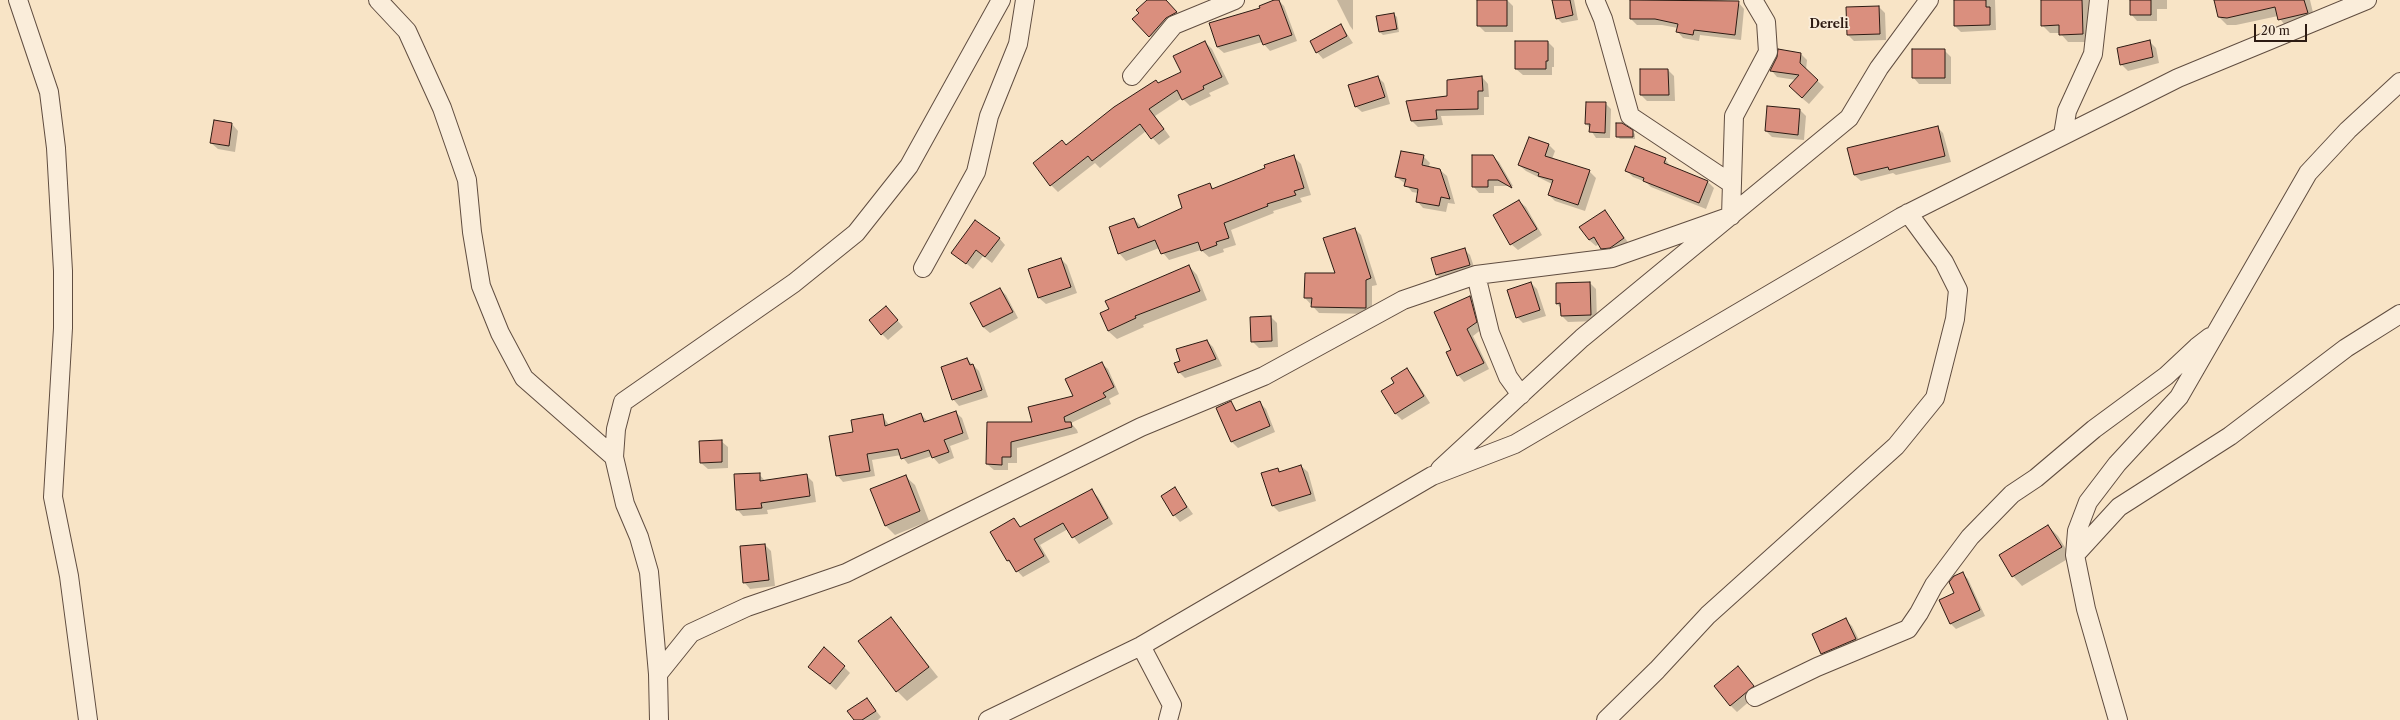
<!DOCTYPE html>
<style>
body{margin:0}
#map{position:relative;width:2400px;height:720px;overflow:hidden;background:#f8e4c6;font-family:"Libre Caslon Text",serif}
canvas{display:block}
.scale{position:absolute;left:2254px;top:24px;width:53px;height:18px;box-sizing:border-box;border:2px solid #2d1b13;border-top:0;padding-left:5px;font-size:12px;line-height:14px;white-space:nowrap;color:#2d1b13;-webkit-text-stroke:3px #faedda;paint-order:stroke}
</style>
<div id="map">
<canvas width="2400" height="720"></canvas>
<div class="scale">20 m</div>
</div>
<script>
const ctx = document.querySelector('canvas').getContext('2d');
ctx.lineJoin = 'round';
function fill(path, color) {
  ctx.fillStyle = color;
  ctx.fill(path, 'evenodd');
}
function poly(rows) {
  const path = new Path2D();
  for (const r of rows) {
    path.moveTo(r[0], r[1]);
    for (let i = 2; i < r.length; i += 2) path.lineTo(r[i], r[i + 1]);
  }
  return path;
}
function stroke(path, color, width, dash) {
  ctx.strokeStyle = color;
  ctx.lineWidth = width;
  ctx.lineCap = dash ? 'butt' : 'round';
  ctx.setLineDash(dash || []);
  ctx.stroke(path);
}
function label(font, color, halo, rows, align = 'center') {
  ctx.font = font + ' "Libre Caslon Text",serif';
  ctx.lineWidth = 3.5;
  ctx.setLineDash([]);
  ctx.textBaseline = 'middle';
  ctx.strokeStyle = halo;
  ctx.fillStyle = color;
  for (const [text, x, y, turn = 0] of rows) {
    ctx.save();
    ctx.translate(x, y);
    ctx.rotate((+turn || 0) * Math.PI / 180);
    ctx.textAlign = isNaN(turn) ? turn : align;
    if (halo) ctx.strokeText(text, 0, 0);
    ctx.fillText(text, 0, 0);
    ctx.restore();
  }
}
fill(poly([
 [1148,0,1165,0,1182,19,1156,42,1150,36,1140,13],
 [1278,0,1284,6,1297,41,1270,51,1262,42,1224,53,1217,47,1262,9],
 [1337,0,1353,0,1353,30,1350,26],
 [1478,0,1507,0,1513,6,1513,32,1485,32,1478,25],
 [1553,0,1574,0,1578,20,1562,23,1557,18],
 [1631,0,1717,0,1738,2,1744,9,1741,40,1700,35,1699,41,1683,38,1677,31,1678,28,1662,25,1637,25,1631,19],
 [1955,0,1995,0,1996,30,1961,32,1955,26],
 [2042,0,2090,0,2091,42,2068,42,2060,33,2050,33,2042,25],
 [2131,0,2167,0,2167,9,2157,9,2157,21,2137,21,2131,14],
 [2215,0,2310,0,2315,21,2287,28,2278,16,2236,25,2227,25,2219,17],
 [1879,7,1885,13,1886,40,1854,41,1848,35],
 [1394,14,1397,17,1399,32,1383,35,1380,32],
 [1341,25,1353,43,1323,59,1317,52],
 [2149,41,2156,48,2159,63,2128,71,2121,64],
 [1205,42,1212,49,1229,84,1209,93,1211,96,1190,106,1182,98,1155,116,1170,137,1159,145,1146,131,1100,168,1095,163,1058,192,1051,185,1066,145,1159,84,1182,73],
 [1516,42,1548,42,1554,48,1554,67,1552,67,1552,75,1523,75,1516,69],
 [1944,50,1951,57,1951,84,1919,84,1913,77],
 [1801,54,1807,60,1806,70,1824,87,1809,104,1796,93,1796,80,1777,77,1771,70],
 [1668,70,1674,76,1675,101,1647,101,1641,95],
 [1378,77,1384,83,1390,104,1362,112,1355,106],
 [1482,77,1488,84,1489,97,1484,97,1484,115,1441,116,1443,125,1418,127,1412,121,1408,102,1448,96],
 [1605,103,1611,109,1610,138,1596,138,1586,123],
 [1768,107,1800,110,1806,116,1804,140,1772,137,1766,131],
 [232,124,238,131,235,152,218,149,211,143],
 [1937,127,1943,133,1951,162,1896,175,1893,173,1861,181,1854,175],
 [1632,131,1635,134,1635,139,1620,139,1617,136],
 [1530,138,1549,145,1555,151,1552,159,1589,171,1596,178,1585,211,1555,201,1549,195,1552,184,1526,171,1519,165],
 [1293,156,1301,164,1311,195,1300,198,1302,202,1273,211,1274,213,1231,230,1236,245,1223,249,1224,252,1209,257,1201,250,1169,260,1159,248,1126,261,1119,253,1134,219,1142,227,1184,208,1209,184,1214,189],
 [1423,156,1430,163,1428,168,1440,170,1447,176,1455,204,1448,203,1446,212,1423,208,1417,201,1418,193,1412,192,1406,184,1396,177],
 [1492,156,1499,162,1513,186,1494,186,1494,193,1479,193,1473,186],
 [1665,159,1671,167,1708,182,1714,188,1706,209,1651,187,1646,182,1633,177,1626,170],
 [1519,201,1526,207,1542,235,1518,250,1511,244],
 [1605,211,1630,245,1609,255,1599,244,1596,246,1589,240],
 [1355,229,1361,235,1377,285,1372,286,1372,314,1319,313,1305,298,1337,274],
 [999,238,1005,245,992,263,983,256,973,269,952,252],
 [1465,250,1470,255,1475,270,1442,280,1437,275],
 [1061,259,1067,265,1077,293,1046,304,1039,298,1030,269],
 [1189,266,1197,275,1207,300,1143,325,1144,327,1117,339,1108,331],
 [1531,283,1537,289,1546,316,1523,323,1517,317],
 [1590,283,1596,289,1597,321,1568,322,1562,316,1561,308,1557,304,1557,284],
 [1000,289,1006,295,1018,318,990,333,983,327],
 [1470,297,1476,303,1482,329,1473,336,1489,369,1464,382,1458,375,1453,350],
 [892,314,903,327,888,340,882,334],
 [1271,317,1277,323,1278,347,1259,348,1252,341],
 [1207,341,1213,347,1222,366,1185,378,1179,372,1181,361],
 [967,359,979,371,988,397,959,406,953,399],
 [1101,363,1108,369,1119,394,1109,399,1111,404,1071,423,1077,430,1078,433,1017,448,1017,463,1008,463,1008,470,994,470,987,464,988,423,1033,423,1074,397],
 [1407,369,1413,376,1430,403,1402,420,1396,414,1395,383],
 [1230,402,1238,412,1260,403,1266,409,1275,432,1238,448,1232,442,1217,408],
 [955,412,962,418,969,439,950,446,954,458,939,464,932,456,908,464,901,455,872,460,875,476,843,482,837,475,854,433,882,415,889,425,921,414,928,422],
 [721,441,728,447,728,468,708,469,701,463],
 [1301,466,1308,472,1316,501,1279,512,1273,506,1263,473,1278,469,1281,472],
 [759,474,766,482,806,475,813,482,816,502,767,510,768,514,743,516,737,509],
 [905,476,915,485,929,521,895,535,885,525],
 [1175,489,1193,514,1180,522,1174,515],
 [1091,490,1098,497,1113,524,1079,544,1068,529,1040,545,1050,562,1023,577,1008,561,1014,519,1021,528],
 [2048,526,2058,536,2071,557,2022,586,2013,576],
 [765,545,771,551,775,586,750,589,744,582],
 [1963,574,1968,579,1985,616,1956,629,1950,623,1955,594],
 [891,618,938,677,907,701,897,691],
 [1846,620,1852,626,1862,646,1829,660,1822,653],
 [825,648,850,673,836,690,809,667],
 [1738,668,1759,693,1737,712,1730,705],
 [867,699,881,717,878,720,855,720]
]), '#0003');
const building = poly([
 [1147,0,1166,0,1177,12,1166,18,1149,37,1132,19,1139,13,1136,10,1147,0],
 [1274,0,1279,0,1292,35,1263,45,1259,35,1217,47,1209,23,1260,8,1259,6,1274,0],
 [1477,0,1507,0,1507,26,1477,26,1477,0],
 [1552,0,1570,0,1573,15,1556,19,1552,0],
 [1630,0,1739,1,1735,35,1694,30,1693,35,1676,32,1678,24,1655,19,1630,19,1630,0],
 [1954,0,1986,0,1986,7,1990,7,1990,25,1954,26,1954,0],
 [2041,0,2082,0,2083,34,2059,35,2059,25,2041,26,2041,0],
 [2130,0,2151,0,2151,15,2130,15,2130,0],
 [2214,0,2304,0,2308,13,2278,20,2275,7,2227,18,2218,17,2214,0],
 [1879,6,1880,34,1847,35,1846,7,1879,6],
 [1394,13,1397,29,1379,32,1376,16,1394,13],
 [1341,24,1347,36,1316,53,1310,41,1341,24],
 [2150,40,2153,57,2120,65,2117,48,2150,40],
 [1205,41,1222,77,1203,86,1204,89,1182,100,1177,90,1149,109,1164,129,1151,139,1140,124,1092,161,1088,156,1050,186,1033,163,1062,140,1066,145,1114,107,1156,80,1158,83,1181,72,1173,56,1205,41],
 [1515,41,1548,41,1548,61,1546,61,1546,69,1515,69,1515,41],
 [1778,49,1801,53,1800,63,1818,80,1802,98,1789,86,1799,75,1770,71,1777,57,1778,49],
 [1912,49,1945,49,1945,78,1912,78,1912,49],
 [1640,69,1668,69,1669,95,1640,95,1640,69],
 [1378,76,1385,97,1355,107,1348,85,1378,76],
 [1482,76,1483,91,1478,91,1478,109,1436,110,1437,119,1411,121,1406,101,1447,96,1447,80,1482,76],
 [1586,102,1606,102,1605,133,1589,132,1590,124,1585,124,1586,102],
 [1767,106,1800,109,1798,135,1765,131,1767,106],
 [214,120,232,123,229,146,210,143,214,120],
 [1616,123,1622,123,1633,130,1633,137,1616,137,1616,123],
 [1938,126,1945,156,1889,170,1888,167,1854,175,1847,148,1938,126],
 [1529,137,1549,144,1545,156,1590,170,1578,205,1548,195,1553,180,1538,176,1539,173,1518,165,1529,137],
 [1635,146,1666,158,1664,163,1708,181,1699,203,1643,181,1644,178,1625,171,1635,146],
 [1401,151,1424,155,1422,165,1440,169,1450,199,1441,197,1439,206,1416,202,1418,189,1404,186,1406,179,1395,177,1401,151],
 [1294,155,1304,188,1294,191,1296,195,1267,204,1268,206,1224,223,1229,238,1216,242,1217,245,1201,251,1198,242,1161,254,1155,240,1118,254,1109,227,1134,218,1138,228,1182,208,1178,195,1210,183,1212,189,1265,168,1264,165,1294,155],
 [1472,155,1493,155,1512,188,1498,180,1488,180,1488,187,1472,187,1472,155],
 [1519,200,1537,229,1510,245,1493,215,1519,200],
 [1605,210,1624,238,1610,248,1601,249,1594,237,1589,240,1579,227,1605,210],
 [975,220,1000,238,985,257,976,250,966,264,951,253,975,220],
 [1355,228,1371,278,1366,280,1366,308,1311,307,1312,298,1304,298,1305,273,1335,273,1323,238,1355,228],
 [1465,248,1470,265,1436,275,1431,258,1465,248],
 [1061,258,1071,287,1038,298,1028,269,1061,258],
 [1189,265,1200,291,1135,316,1136,318,1108,331,1100,313,1109,309,1105,301,1189,265],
 [1531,282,1540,310,1516,318,1507,290,1531,282],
 [1590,282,1591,315,1561,316,1560,303,1556,304,1556,283,1590,282],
 [1000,288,1013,312,983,327,970,303,1000,288],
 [1470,296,1477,322,1467,329,1484,363,1457,376,1446,352,1451,350,1434,312,1470,296],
 [886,306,898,320,881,335,869,320,886,306],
 [1271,316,1272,341,1251,342,1250,317,1271,316],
 [1207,340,1216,359,1178,373,1174,363,1180,361,1176,349,1207,340],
 [967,358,970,365,973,364,982,390,952,400,941,367,967,358],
 [1102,362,1114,387,1103,393,1106,397,1064,417,1065,422,1071,422,1072,427,1011,442,1011,457,1002,457,1002,465,986,464,987,422,1032,422,1028,407,1073,396,1065,379,1102,362],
 [1407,368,1424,396,1395,414,1381,391,1394,383,1391,378,1407,368],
 [1231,401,1236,411,1260,401,1270,426,1231,442,1216,408,1231,401],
 [956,411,963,433,944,440,949,452,932,458,929,450,901,459,898,449,867,454,870,471,836,476,829,436,853,432,851,420,883,414,885,426,921,413,924,422,956,411],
 [722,440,722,462,700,463,699,441,722,440],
 [1301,465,1311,494,1272,506,1261,473,1278,468,1279,472,1301,465],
 [760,473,760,481,807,474,810,496,761,503,762,508,736,510,734,474,760,473],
 [906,475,920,511,885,526,870,489,906,475],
 [1175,487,1187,507,1173,516,1161,496,1175,487],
 [1092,489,1108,518,1072,538,1063,523,1034,539,1044,556,1016,572,1009,560,1007,561,990,532,1014,518,1020,527,1092,489],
 [2048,525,2062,547,2012,577,1999,555,2048,525],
 [765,544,769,580,743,583,740,546,765,544],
 [1963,572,1980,610,1950,624,1939,600,1954,593,1949,582,1954,576,1963,572],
 [891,617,929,667,896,692,858,641,891,617],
 [1846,618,1856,639,1821,654,1812,634,1846,618],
 [824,647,845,666,830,684,808,667,824,647],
 [1738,666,1754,686,1730,706,1714,686,1738,666],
 [867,698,876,711,862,720,854,720,847,711,867,698]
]);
fill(building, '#da8f7e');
stroke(building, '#2d1b13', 1);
const minor = poly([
 [18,0,49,92,56,148,63,271,63,328,53,497,69,576,88,720],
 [378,0,407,31,442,108,467,180,472,232,481,286,500,333,524,378,614,457],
 [1595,0,1603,19,1630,116,1732,184],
 [1132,76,1174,25,1235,0],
 [2063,135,2067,111,2093,54,2099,0],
 [923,268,976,172,989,116,1018,44,1025,0],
 [1476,275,1490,333,1508,377,1521,395],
 [1440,469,1582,338,1849,118,1879,68,1929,0],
 [2075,555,2119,507,2230,436,2346,348,2400,314],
 [1141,646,1172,705,1168,720],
 [658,674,649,572,639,537,625,504,614,457,616,429,623,402,794,283,856,233,909,166,1001,0],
 [1755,697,1817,667,1908,629,1919,613,1934,585,1970,537,2012,494,2036,478,2094,429,2166,376,2197,347,2210,337],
 [659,720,658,674,691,633,747,607,846,573,1141,427,1264,376,1403,300,1476,275,1612,258,1731,216,1734,116,1768,52,1766,22,1753,0],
 [988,720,1141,646,1432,476,1515,444,1901,217,2178,78,2367,0],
 [1606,720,1657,670,1708,615,1896,446,1935,398,1955,319,1958,290,1944,262,1908,213],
 [2118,720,2086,609,2075,555,2077,531,2088,502,2117,464,2179,397,2308,173,2348,130,2400,82]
]);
stroke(minor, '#604d40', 20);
stroke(minor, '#faedda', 18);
label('bold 12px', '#2d1b13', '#faedda', [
 ["Dereli",1829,25]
]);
</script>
